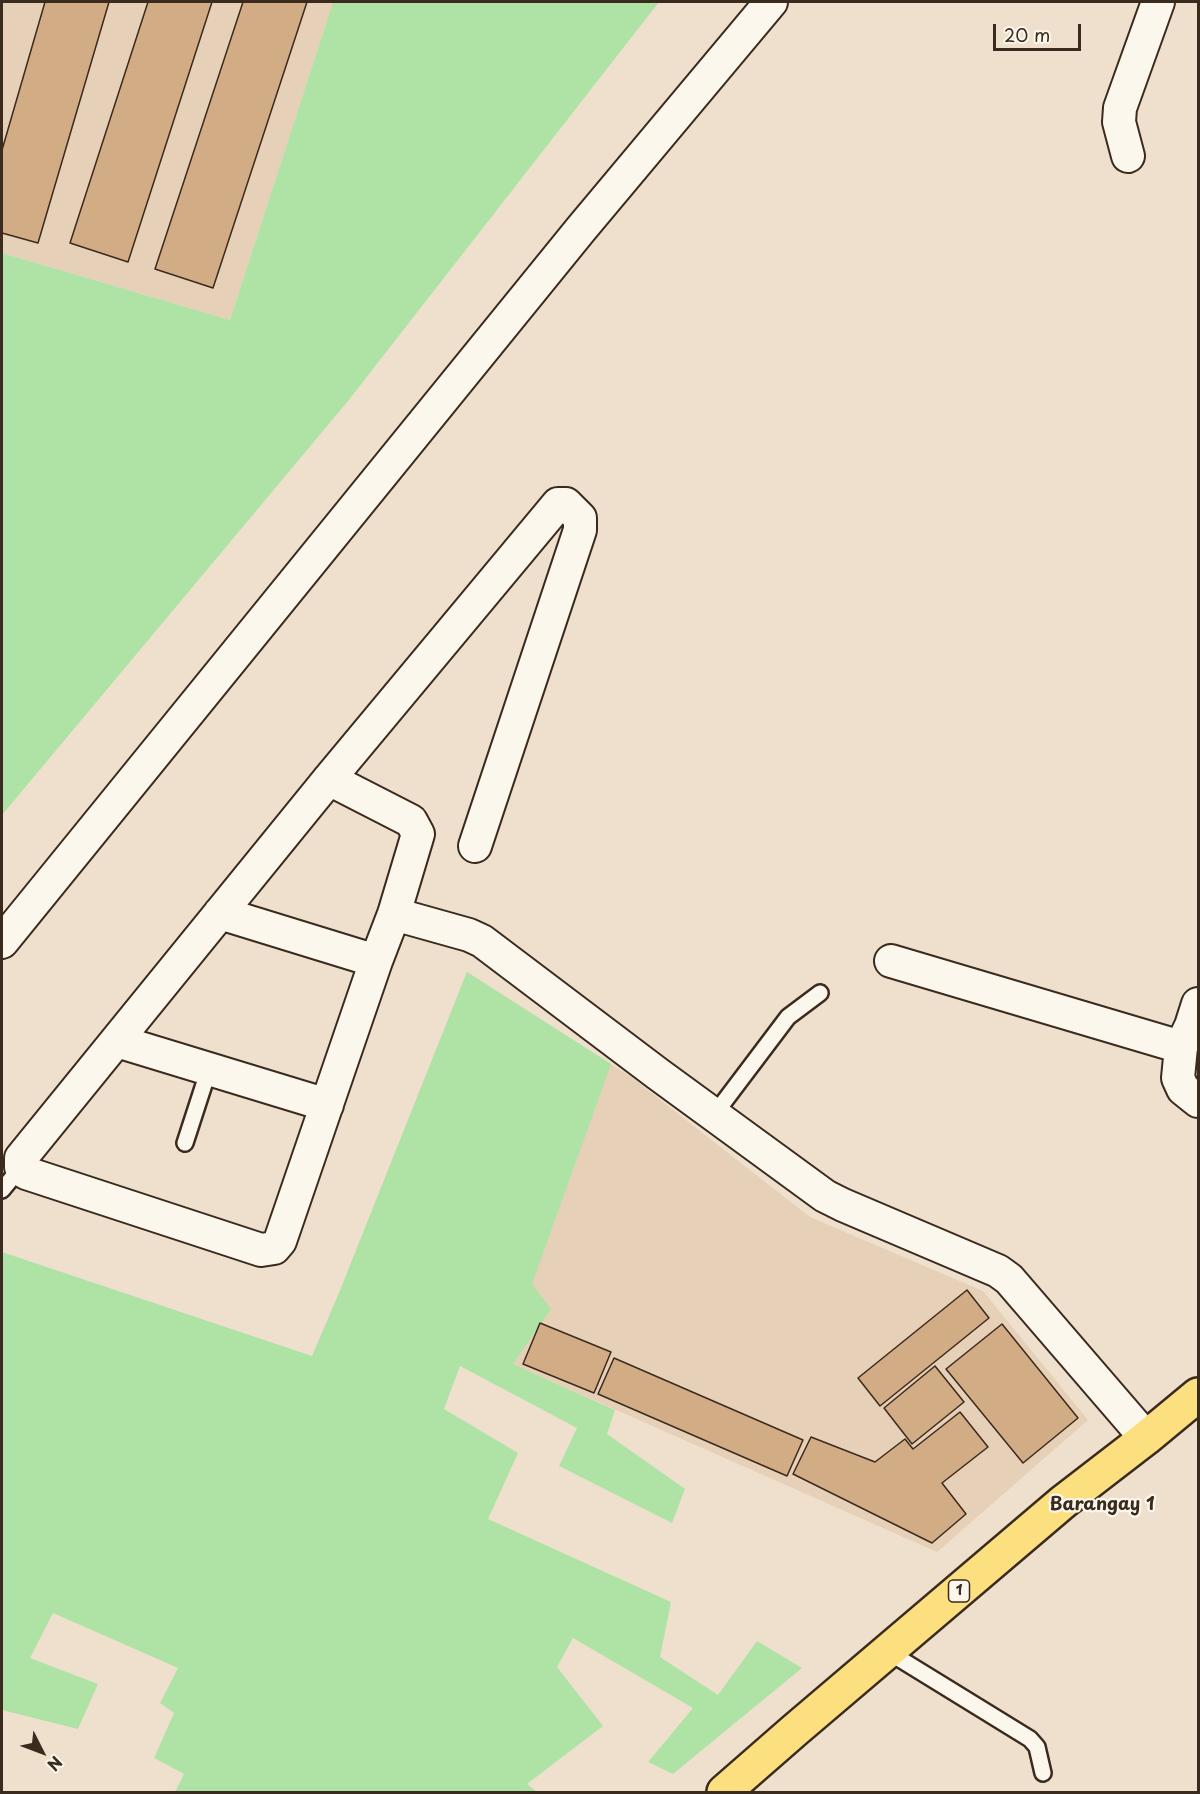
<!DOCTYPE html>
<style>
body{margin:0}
#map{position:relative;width:1200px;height:1794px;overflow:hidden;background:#efe0cd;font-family:"Playpen Sans",sans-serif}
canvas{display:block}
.frame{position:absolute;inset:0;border:3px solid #3b2a1e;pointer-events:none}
.north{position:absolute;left:12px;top:1722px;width:60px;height:60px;-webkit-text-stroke:4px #fbf7ec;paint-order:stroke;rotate:132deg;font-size:16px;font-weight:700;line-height:24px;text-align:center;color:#3b2a1e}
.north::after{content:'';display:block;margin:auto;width:21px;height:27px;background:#3b2a1e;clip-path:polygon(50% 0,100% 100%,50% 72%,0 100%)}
.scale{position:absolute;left:993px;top:24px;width:88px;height:27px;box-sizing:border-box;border:3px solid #3b2a1e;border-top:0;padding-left:8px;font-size:18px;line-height:21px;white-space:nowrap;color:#3b2a1e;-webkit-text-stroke:4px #fbf7ec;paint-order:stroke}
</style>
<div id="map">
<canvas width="1200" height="1794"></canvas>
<div class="frame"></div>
<div class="north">N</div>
<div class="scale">20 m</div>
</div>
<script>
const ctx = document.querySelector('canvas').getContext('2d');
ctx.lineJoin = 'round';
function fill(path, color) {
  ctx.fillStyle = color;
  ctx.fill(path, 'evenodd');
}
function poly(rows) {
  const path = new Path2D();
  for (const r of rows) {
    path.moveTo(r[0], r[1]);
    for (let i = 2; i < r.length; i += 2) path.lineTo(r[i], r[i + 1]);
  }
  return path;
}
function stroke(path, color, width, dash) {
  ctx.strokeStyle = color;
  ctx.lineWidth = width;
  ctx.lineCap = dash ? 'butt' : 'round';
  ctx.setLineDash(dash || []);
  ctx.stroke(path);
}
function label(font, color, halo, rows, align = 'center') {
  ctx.font = font + ' "Playpen Sans",sans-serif';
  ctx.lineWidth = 4.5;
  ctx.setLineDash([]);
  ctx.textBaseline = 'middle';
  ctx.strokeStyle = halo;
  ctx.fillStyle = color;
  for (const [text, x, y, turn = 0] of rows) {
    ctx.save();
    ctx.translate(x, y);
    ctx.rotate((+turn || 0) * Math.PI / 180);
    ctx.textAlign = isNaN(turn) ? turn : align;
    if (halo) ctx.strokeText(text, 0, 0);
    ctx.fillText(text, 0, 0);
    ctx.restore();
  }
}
fill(poly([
 [2,2,333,2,230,320,2,253],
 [467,972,631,1077,810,1217,983,1291,1088,1420,937,1552,341,1288]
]), '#e6d0b7');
fill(poly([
 [333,2,659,2,348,401,2,815,2,253,230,320],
 [467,972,611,1064,532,1284,551,1309,513,1364,615,1410,607,1434,685,1489,672,1523,559,1466,577,1428,460,1366,444,1409,518,1453,488,1519,671,1602,660,1657,718,1695,757,1641,802,1668,673,1774,648,1762,693,1708,573,1638,557,1667,603,1726,527,1784,537,1792,175,1792,184,1774,154,1758,174,1713,160,1703,178,1668,53,1613,30,1658,98,1684,78,1729,2,1710,2,1252,312,1356,341,1288]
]), '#afe3a5');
const building = poly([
 [45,2,109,2,38,243,2,233,2,150,45,2],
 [148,2,212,2,128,262,70,243,148,2],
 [243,2,307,2,213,288,155,269,243,2],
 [967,1290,989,1318,880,1406,858,1378,967,1290],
 [540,1323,611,1352,594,1393,523,1364,540,1323],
 [1002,1324,1078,1418,1023,1463,946,1369,1002,1324],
 [614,1358,803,1440,787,1476,598,1394,614,1358],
 [935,1366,964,1402,912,1444,884,1408,935,1366],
 [960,1412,988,1447,942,1483,966,1514,932,1543,793,1474,811,1437,875,1462,905,1439,913,1449,960,1412]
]);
fill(building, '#d2ac84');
stroke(building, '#3b2a1e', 1.5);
const lane = poly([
 [714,1115,788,1017,820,993],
 [185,1143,209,1069],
 [2,1190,21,1167],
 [887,1651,1030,1739,1037,1747,1043,1773]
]);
const street = poly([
 [1128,156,1119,122,1120,108,1158,2],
 [329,779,411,821,418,834,394,914,376,961,280,1241,274,1248,261,1250,26,1173,21,1167,21,1158,329,779,558,504,566,504,580,518,580,530,475,846],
 [220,913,376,961],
 [394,914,469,935,482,941,658,1074,825,1196,843,1205,998,1271,1009,1279,1146,1438],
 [2,942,581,229,771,2],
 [891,961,1181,1047],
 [1198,1004,1191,1026,1181,1047,1178,1078,1183,1089,1198,1101],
 [117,1041,327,1105]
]);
const primary = poly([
 [724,1792,795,1730,1063,1502,1146,1438,1198,1395]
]);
stroke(lane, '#3b2a1e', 20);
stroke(street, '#3b2a1e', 36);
stroke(primary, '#3b2a1e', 38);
stroke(lane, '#fbf7ec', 15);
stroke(street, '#fbf7ec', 32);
stroke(primary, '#fce080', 33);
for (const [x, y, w] of [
 [959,1591,21]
]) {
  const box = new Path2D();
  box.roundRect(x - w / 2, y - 11, w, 22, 4.5);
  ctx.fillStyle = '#fbf7ec';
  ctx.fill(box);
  stroke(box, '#3b2a1e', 1.5);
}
label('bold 14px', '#3b2a1e', null, [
 ["1",959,1591]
]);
label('bold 18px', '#3b2a1e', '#fbf7ec', [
 ["Barangay 1",1102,1505]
]);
</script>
